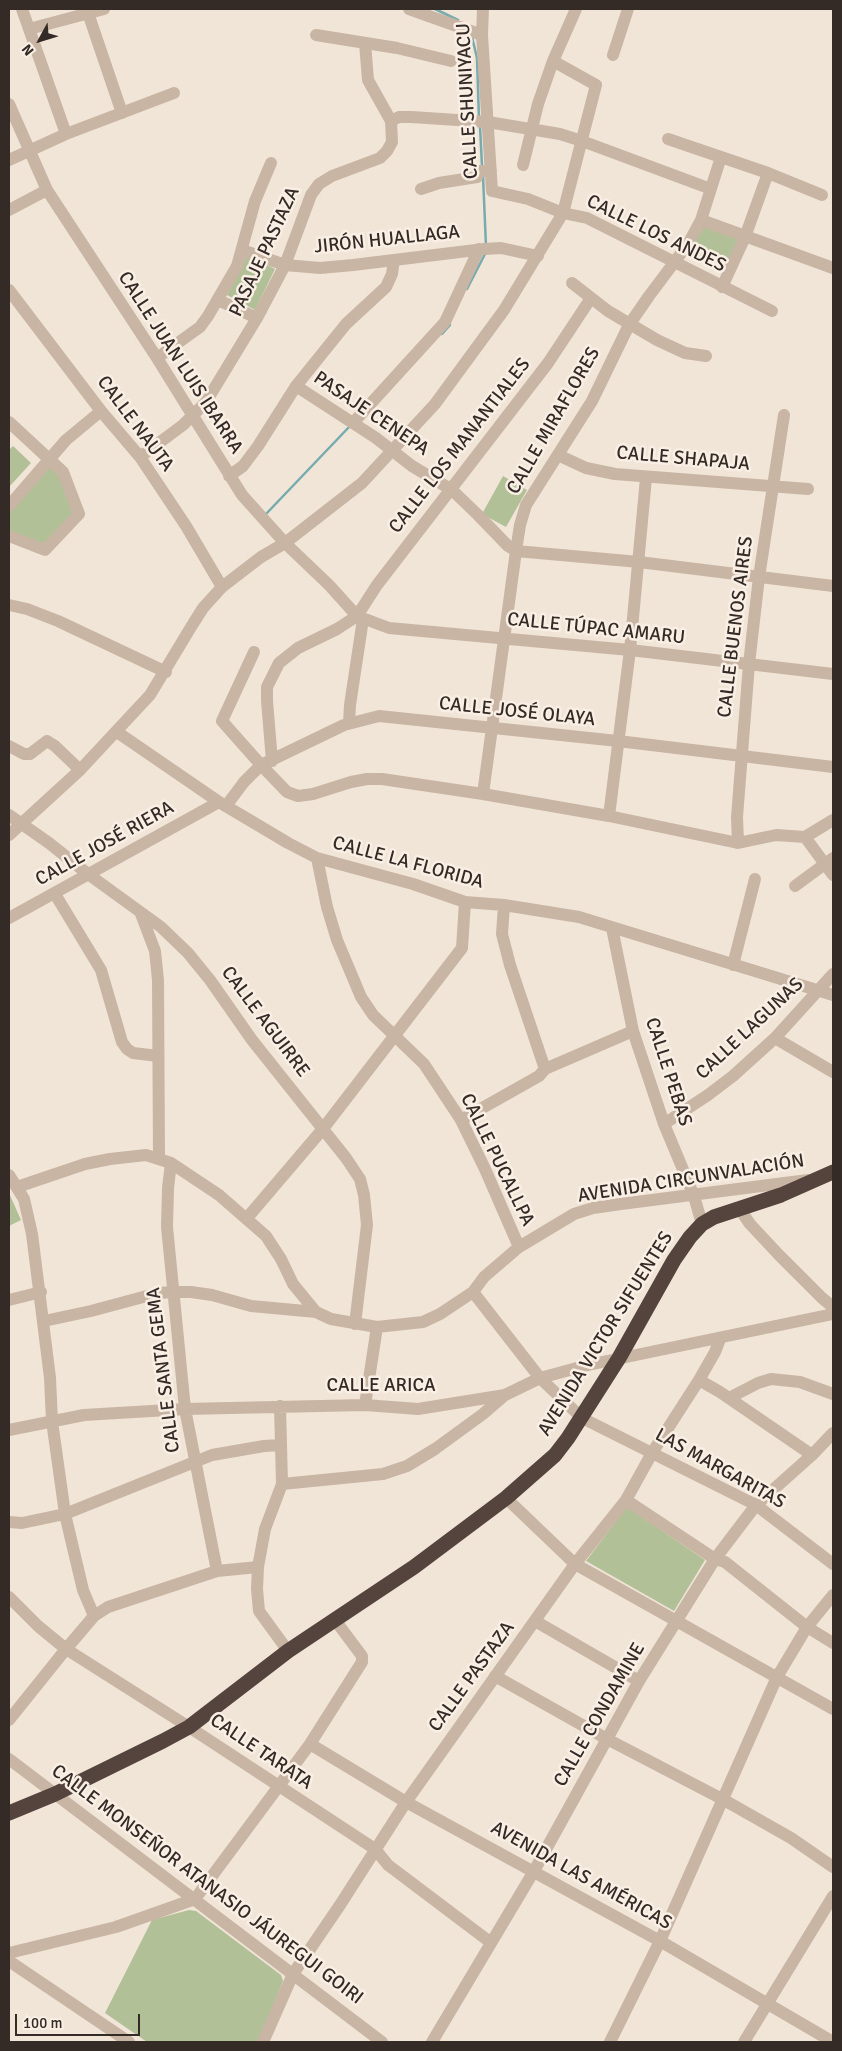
<!DOCTYPE html>
<meta charset="utf-8">
<style>
body{margin:0}
#map{position:relative;width:842px;height:2051px;overflow:hidden;background:#f1e5d8;font-family:Signika,sans-serif}
canvas{display:block}
.frame{position:absolute;inset:0;border:10px solid #342a26;pointer-events:none}
.north{position:absolute;left:15px;top:15px;width:50px;height:50px;-webkit-text-stroke:4px #f9efe4;paint-order:stroke;rotate:231deg;font-size:14px;font-weight:700;line-height:20px;text-align:center;color:#342a26}
.north::after{content:'';display:block;margin:auto;width:18px;height:22px;background:#342a26;clip-path:polygon(50% 0,100% 100%,50% 72%,0 100%)}
.scale{position:absolute;left:15px;top:2014px;width:125px;height:22px;box-sizing:border-box;border:2px solid #342a26;border-top:0;padding-left:6px;font-size:15px;line-height:18px;white-space:nowrap;color:#342a26;-webkit-text-stroke:4px #f9efe4;paint-order:stroke}
</style>
<div id="map">
<canvas width="842" height="2051"></canvas>
<div class="frame"></div>
<div class="north">N</div>
<div class="scale">100 m</div>
</div>
<script>
const ctx = document.querySelector('canvas').getContext('2d');
ctx.lineJoin = 'round';
function fill(path, color) {
  ctx.fillStyle = color;
  ctx.fill(path, 'evenodd');
}
function poly(rows) {
  const path = new Path2D();
  for (const r of rows) {
    path.moveTo(r[0], r[1]);
    for (let i = 2; i < r.length; i += 2) path.lineTo(r[i], r[i + 1]);
  }
  return path;
}
function stroke(path, color, width, dash) {
  ctx.strokeStyle = color;
  ctx.lineWidth = width;
  ctx.lineCap = dash ? 'butt' : 'round';
  ctx.setLineDash(dash || []);
  ctx.stroke(path);
}
function label(font, color, halo, rows, align = 'center') {
  ctx.font = font + ' Signika,sans-serif';
  ctx.lineWidth = 5;
  ctx.setLineDash([]);
  ctx.textBaseline = 'middle';
  ctx.strokeStyle = halo;
  ctx.fillStyle = color;
  for (const [text, x, y, turn = 0] of rows) {
    ctx.save();
    ctx.translate(x, y);
    ctx.rotate((+turn || 0) * Math.PI / 180);
    ctx.textAlign = isNaN(turn) ? turn : align;
    if (halo) ctx.strokeText(text, 0, 0);
    ctx.fillText(text, 0, 0);
    ctx.restore();
  }
}
fill(poly([
 [703,225,739,239,726,267,689,252],
 [247,255,275,269,255,310,227,295],
 [13,446,31,463,9,487,9,450],
 [50,461,61,473,76,513,45,547,9,533,9,510],
 [503,476,527,490,506,527,482,514],
 [9,1193,21,1220,9,1226],
 [627,1507,705,1560,674,1611,586,1561],
 [189,1910,196,1911,281,1975,283,1981,259,2042,147,2042,105,2013,152,1920]
]), '#b2c098');
stroke(poly([
 [435,9,458,20],
 [472,37,477,58,479,119],
 [480,126,482,166],
 [483,176,486,246],
 [467,289,485,254],
 [442,334,450,325],
 [266,514,350,426]
]), '#77abae', 2.5);
stroke(poly([
 [22,9,66,134],
 [409,9,482,35],
 [483,9,482,35,492,191,528,199,563,213,587,218,772,311],
 [88,13,122,113],
 [29,29,104,9],
 [316,35,397,48,451,61],
 [613,55,628,9],
 [9,104,47,190,157,358,242,495,285,543,329,585,357,616,389,628,630,650,833,674],
 [391,121,399,117,411,117,488,122,560,134,582,141,711,189],
 [668,139,768,173,822,195],
 [9,160,66,134,174,93],
 [523,165,538,104,553,61,576,9],
 [421,189,439,183,477,177,479,171,491,171],
 [9,210,47,190],
 [701,220,833,268],
 [242,250,285,265,320,268,353,265,484,249,501,248,538,256],
 [572,283,608,311,657,340,685,353,706,356],
 [722,287,745,237,768,173],
 [9,290,101,411,140,457,186,526,222,587],
 [218,300,257,318],
 [157,358,200,327,208,316,237,266,255,201,271,163],
 [296,386,376,438,412,466,452,490,478,515,508,546,516,551,639,562,833,586],
 [9,422,63,472,79,514,45,550,9,536],
 [353,423,445,322,479,249],
 [558,455,586,468,615,474,808,489],
 [140,457,183,425,206,402,257,318,285,265,311,195,319,184,332,176,380,158,387,151,392,142,391,121,368,80,365,43],
 [229,476,243,466,258,446,296,386,346,324,386,287,392,274,394,260],
 [9,506,66,440,101,411],
 [9,605,27,609,58,621,166,672],
 [254,652,222,721,261,765,287,792,298,796,313,794,351,782,367,779,382,779,483,794,609,816,738,843,776,835,805,837],
 [349,723,350,705,363,619],
 [117,732,219,802,288,843,317,858,413,884,465,902,504,905,579,917,833,995],
 [9,746,24,754,30,754,47,741,55,746,80,770],
 [272,761,267,701,267,687,279,663,298,648,337,629,357,616,377,585,548,363,591,298],
 [483,794,516,551,520,525,526,505,592,401,629,325,649,296,688,244,701,220,721,157],
 [226,806,244,782,261,765,344,725,379,716,618,741,833,767],
 [9,815,49,843,88,874,161,927,188,953,210,980,252,1040,346,1158,360,1179,364,1195,367,1225,355,1324],
 [609,816,630,650,646,478],
 [9,835,80,770,150,695,191,627,203,608,222,587,261,557,285,543,362,483,435,404,504,310,563,213,596,85,553,61],
 [805,837,833,875],
 [805,837,833,820],
 [738,843,737,817,749,664,759,577,784,415],
 [317,858,327,907,337,940,361,997,373,1015,424,1064,461,1120,485,1169,519,1247],
 [795,886,833,858],
 [55,894,101,970,122,1042,127,1049,133,1053,158,1056],
 [504,905,502,934,510,965,545,1069],
 [141,914,155,951,158,980,159,1159],
 [9,918,219,802],
 [612,928,633,1031,664,1124,694,1196,702,1224],
 [733,965,755,879],
 [775,1038,833,1072],
 [461,1120,539,1076,545,1069,633,1031],
 [664,1124,708,1095,733,1076,775,1038,833,974],
 [171,1163,168,1188,167,1227,185,1409,217,1571],
 [9,1175,24,1199,32,1234,50,1378,52,1421,65,1514,83,1590,94,1616],
 [17,1187,85,1164,110,1159,146,1155,171,1163,219,1195,266,1236,281,1259,293,1284,316,1312,331,1319,377,1327,423,1322,440,1314,473,1292,484,1277,519,1247,574,1214,593,1208,621,1204,808,1180],
 [739,1208,750,1224,779,1255,822,1298,833,1307],
 [247,1218,322,1130,462,948,465,902],
 [473,1292,540,1378,582,1418,756,1505,833,1564],
 [9,1300,41,1292],
 [44,1321,91,1311,158,1293,173,1292,191,1292,212,1295,251,1306,316,1312],
 [699,1380,720,1392,812,1455],
 [729,1398,758,1383,771,1379,800,1382,833,1394],
 [365,1405,377,1327],
 [280,1406,282,1484,265,1529,258,1567,257,1589,259,1611,288,1651],
 [9,1430,84,1415,185,1409,365,1405,418,1409,505,1395,540,1378,588,1365,833,1314],
 [282,1484,383,1474,407,1466,435,1449,483,1414,505,1395],
 [506,1498,575,1564,833,1709],
 [626,1500,715,1559,725,1562,807,1627,833,1643],
 [9,1522,22,1523,65,1514,212,1455,264,1446,280,1445],
 [9,1597,38,1626,66,1649,189,1727,375,1849,388,1865,490,1942],
 [535,1621,639,1681],
 [495,1676,607,1739,724,1800,791,1838,833,1867],
 [9,1720,66,1649,94,1616,108,1607,217,1571,258,1567],
 [310,1744,406,1802,660,1941,833,2042],
 [9,1759,382,2042],
 [9,1953,116,1927,195,1899,310,1744,362,1662,362,1656,335,1620],
 [9,1961,129,2042],
 [263,2042,293,1974,340,1905,406,1802,575,1564,626,1500,652,1453,699,1380,715,1352,720,1339],
 [432,2042,534,1871,639,1681,715,1559,756,1505,812,1455,833,1433],
 [610,2042,660,1941,777,1677,807,1627,833,1595],
 [744,2042,833,1896]
]), '#c9b5a4', 12);
stroke(poly([
 [9,1813,55,1794,163,1741,189,1727,288,1651,414,1567,506,1498,555,1455,568,1438,619,1358,674,1260,690,1237,702,1224,714,1217,781,1195,833,1172]
]), '#55443d', 15);
label('19px', '#342a26', '#f9efe4', [
 ["CALLE SHUNIYACU",468,101,-93],
 ["CALLE LOS ANDES",656,234,26],
 ["JIRÓN HUALLAGA",387,240,-6],
 ["PASAJE PASTAZA",265,252,-65],
 ["CALLE JUAN LUIS IBARRA",180,363,57],
 ["PASAJE CENEPA",371,414,34],
 ["CALLE MIRAFLORES",554,421,-60],
 ["CALLE NAUTA",135,424,53],
 ["CALLE LOS MANANTIALES",460,446,-52],
 ["CALLE SHAPAJA",683,459,5],
 ["CALLE BUENOS AIRES",736,627,-83],
 ["CALLE TÚPAC AMARU",596,629,6],
 ["CALLE JOSÉ OLAYA",517,712,6],
 ["CALLE JOSÉ RIERA",105,844,-29],
 ["CALLE LA FLORIDA",408,863,15],
 ["CALLE AGUIRRE",265,1022,53],
 ["CALLE LAGUNAS",750,1029,-43],
 ["CALLE PEBAS",668,1072,72],
 ["CALLE PUCALLPA",497,1160,64],
 ["AVENIDA CIRCUNVALACIÓN",691,1179,-9],
 ["AVENIDA VICTOR SIFUENTES",606,1334,-58],
 ["CALLE SANTA GEMA",164,1370,-97],
 ["CALLE ARICA",381,1386],
 ["LAS MARGARITAS",720,1469,29],
 ["CALLE PASTAZA",472,1677,-54],
 ["CALLE CONDAMINE",600,1715,-60],
 ["CALLE TARATA",261,1752,34],
 ["AVENIDA LAS AMÉRICAS",581,1876,29],
 ["CALLE MONSEÑOR ATANASIO JÁUREGUI GOIRI",207,1885,37]
]);
</script>
